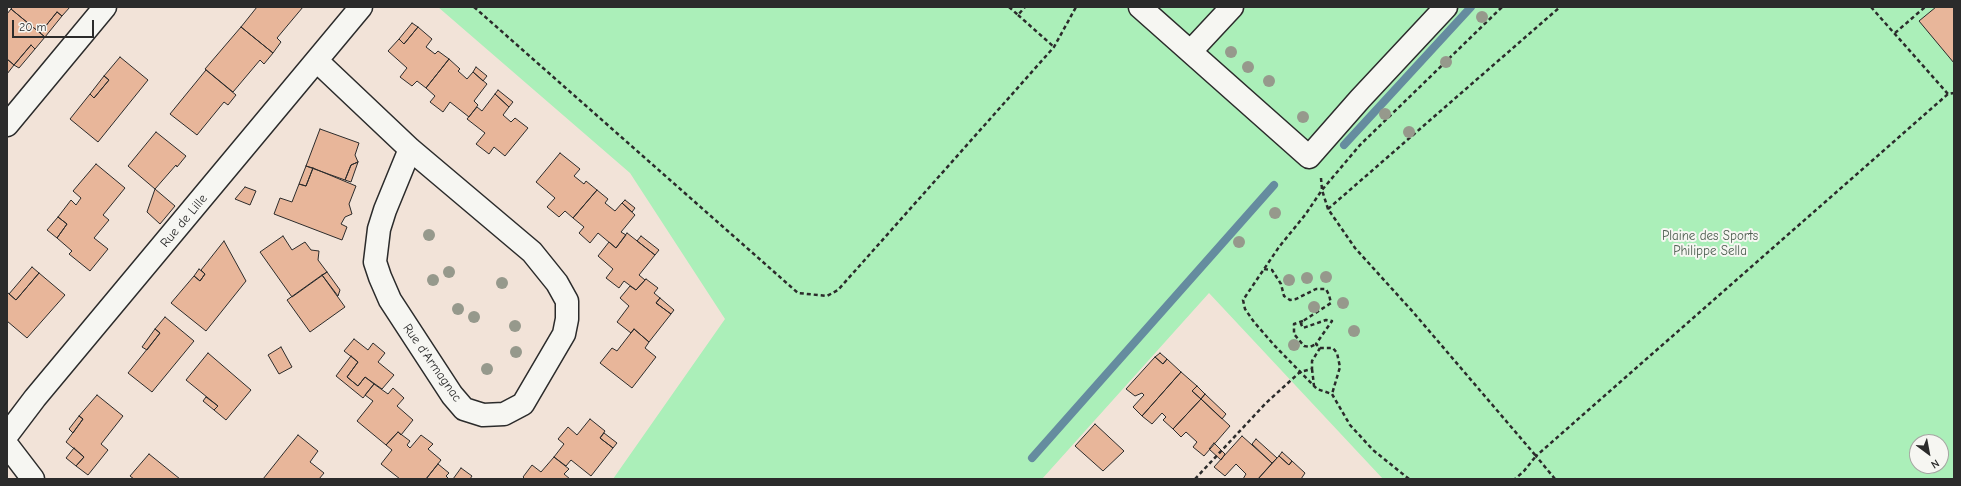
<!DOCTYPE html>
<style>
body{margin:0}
#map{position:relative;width:1961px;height:486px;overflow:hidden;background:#f2e3d8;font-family:"Comic Neue",sans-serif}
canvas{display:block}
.frame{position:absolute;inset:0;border:8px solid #2b2b2b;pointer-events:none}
.north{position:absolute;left:1909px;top:434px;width:40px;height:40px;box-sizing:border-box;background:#f6f6f2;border:1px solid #a5a5a2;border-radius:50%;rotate:148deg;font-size:11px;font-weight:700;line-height:16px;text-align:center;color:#2b2b2b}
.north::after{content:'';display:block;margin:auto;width:14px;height:18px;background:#2b2b2b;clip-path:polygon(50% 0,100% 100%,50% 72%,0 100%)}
.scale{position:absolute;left:12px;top:20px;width:82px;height:18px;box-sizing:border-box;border:2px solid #2b2b2b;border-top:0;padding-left:5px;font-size:12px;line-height:14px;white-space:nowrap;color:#2b2b2b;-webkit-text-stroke:3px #f6f6f2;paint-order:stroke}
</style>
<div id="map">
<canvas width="1961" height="486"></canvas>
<div class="frame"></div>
<div class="north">N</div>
<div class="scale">20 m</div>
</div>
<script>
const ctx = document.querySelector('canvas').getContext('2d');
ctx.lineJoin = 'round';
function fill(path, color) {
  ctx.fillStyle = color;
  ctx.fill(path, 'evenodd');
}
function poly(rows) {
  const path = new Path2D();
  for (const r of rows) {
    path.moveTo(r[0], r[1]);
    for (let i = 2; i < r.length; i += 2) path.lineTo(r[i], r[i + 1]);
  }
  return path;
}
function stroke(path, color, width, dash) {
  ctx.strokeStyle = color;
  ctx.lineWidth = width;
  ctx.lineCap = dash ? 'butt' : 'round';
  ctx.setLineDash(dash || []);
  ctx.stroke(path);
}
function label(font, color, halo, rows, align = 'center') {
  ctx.font = font + ' "Comic Neue",sans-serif';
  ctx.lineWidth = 4;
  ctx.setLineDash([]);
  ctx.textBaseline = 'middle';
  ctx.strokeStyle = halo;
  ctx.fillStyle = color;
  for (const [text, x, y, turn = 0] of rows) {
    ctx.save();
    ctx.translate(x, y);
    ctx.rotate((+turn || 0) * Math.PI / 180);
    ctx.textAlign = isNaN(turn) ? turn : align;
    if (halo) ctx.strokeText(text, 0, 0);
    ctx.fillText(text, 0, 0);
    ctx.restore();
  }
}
fill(poly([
 [438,7,1954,7,1954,479,1383,479,1209,293,1042,479,613,479,725,319,630,173],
 [1917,442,1941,442,1941,466,1917,466]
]), '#abefb9');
stroke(poly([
 [1344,145,1471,7],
 [1032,458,1274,185]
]), '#658c9f', 8);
const building = poly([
 [13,7,70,7,62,16,57,12,40,33,11,9,13,7],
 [257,7,303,7,277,38,281,42,273,53,241,27,257,7],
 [1936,7,1954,7,1954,63,1919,21,1936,7],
 [11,9,45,37,35,49,31,45,14,65,7,59,7,14,11,9],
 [57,12,62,16,45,37,40,33,57,12],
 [412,23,418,27,404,44,399,39,412,23],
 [241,27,273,53,264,64,260,60,233,92,205,69,241,27],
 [418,27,432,39,426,47,435,54,438,51,449,59,426,88,417,81,412,86,400,77,407,68,388,51,399,39,404,44,418,27],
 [31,45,35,49,19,68,14,65,31,45],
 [120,57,148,80,98,142,70,119,90,94,94,98,109,80,104,76,120,57],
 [7,59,14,65,7,74,7,59],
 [449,59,460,69,458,71,467,79,473,72,487,84,474,101,478,105,469,117,450,102,443,112,430,102,435,96,426,88,449,59],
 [476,67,487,76,483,81,473,72,476,67],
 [206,70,236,95,228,105,224,102,197,135,170,114,206,70],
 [104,76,109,80,94,98,90,94,104,76],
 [498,90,513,102,509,107,495,94,498,90],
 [495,94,509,107,503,115,511,122,515,118,528,128,505,156,494,147,489,154,476,144,485,133,467,119,477,107,482,111,495,94],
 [320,129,359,143,355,155,358,162,351,165,345,180,306,166,320,129],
 [156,132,186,156,177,167,176,165,155,189,128,166,156,132],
 [560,153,580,169,574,176,584,184,586,181,597,190,573,218,565,211,559,217,547,207,555,198,536,182,560,153],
 [358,162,351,182,345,180,351,165,358,162],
 [96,164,125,188,103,215,109,220,94,238,108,249,90,271,69,254,72,251,57,238,67,224,58,217,71,200,76,205,81,198,73,191,96,164],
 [306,166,313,168,306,186,299,184,306,166],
 [313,168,356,186,349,204,352,214,345,217,341,224,347,227,342,240,274,214,280,198,292,202,299,184,306,186,313,168],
 [245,187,256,191,250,205,235,199,245,187],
 [155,189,175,206,160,224,147,212,155,189],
 [597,190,608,199,605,203,615,211,622,203,635,215,621,232,626,235,616,248,598,233,590,243,579,233,584,227,573,218,597,190],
 [625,200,635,208,632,212,622,203,625,200],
 [58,217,67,224,57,238,47,230,58,217],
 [627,233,655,255,639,275,645,280,636,290,624,281,619,288,606,278,613,269,598,256,609,242,616,248,627,233],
 [283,236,292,250,305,242,311,250,319,251,318,260,327,272,292,297,260,252,283,236],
 [641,236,659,250,655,255,637,241,641,236],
 [224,241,246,281,206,331,171,303,194,276,200,281,205,274,201,270,224,241],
 [32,267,39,273,16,300,9,294,32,267],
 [199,269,205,274,200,281,194,276,199,269],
 [327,272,340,290,338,296,322,275,327,272],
 [39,273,65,295,27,338,7,321,7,292,16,300,39,273],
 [322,275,345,307,310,332,287,300,322,275],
 [646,279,658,288,654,293,660,298,656,303,671,314,649,342,634,329,631,333,617,322,629,306,620,298,630,286,636,290,646,279],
 [660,298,674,310,671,314,656,303,660,298],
 [165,317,194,341,152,392,128,373,160,333,155,329,165,317],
 [155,329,160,333,147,350,142,347,155,329],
 [634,329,649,342,645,348,656,357,632,388,600,363,612,348,617,351,634,329],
 [354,339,368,350,373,343,385,353,378,362,394,375,382,389,365,377,358,386,347,377,358,362,344,351,354,339],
 [281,347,292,367,279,374,268,355,281,347],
 [208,353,251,390,226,420,214,410,218,406,186,380,208,353],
 [1160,353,1167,359,1163,364,1155,357,1160,353],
 [351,356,358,362,347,377,358,386,365,377,374,384,363,398,336,376,351,356],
 [1155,357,1163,364,1167,359,1181,372,1142,416,1133,407,1144,395,1142,393,1135,396,1126,389,1155,357],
 [1181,372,1197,386,1192,391,1201,399,1173,429,1163,420,1166,417,1162,413,1152,424,1142,416,1181,372],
 [374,384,388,394,393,388,404,398,397,406,413,420,401,435,398,432,386,445,357,421,373,401,365,395,374,384],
 [1197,386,1205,394,1201,399,1192,391,1197,386],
 [1205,394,1226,414,1222,419,1201,399,1205,394],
 [97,395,123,416,101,444,108,450,88,475,76,466,84,457,66,442,83,419,79,416,97,395],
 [206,397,218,406,214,410,203,401,206,397],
 [1201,399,1230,426,1204,456,1193,447,1197,442,1186,432,1181,437,1173,429,1201,399],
 [79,416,83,419,73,433,69,429,79,416],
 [590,419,605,431,600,438,613,448,591,476,571,460,566,466,554,457,564,444,558,439,568,427,577,435,590,419],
 [1095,424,1124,451,1103,471,1075,446,1095,424],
 [398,432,410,441,407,445,410,448,421,435,433,444,428,449,441,460,426,479,400,479,381,464,392,450,386,445,398,432],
 [604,433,617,443,613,448,600,438,604,433],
 [298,435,318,451,310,462,324,473,319,479,263,479,298,435],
 [1242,436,1272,463,1258,479,1243,479,1246,474,1236,464,1225,476,1214,467,1242,436],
 [1256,439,1277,458,1272,463,1252,444,1256,439],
 [1214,443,1225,454,1221,460,1209,449,1214,443],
 [74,448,84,457,76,466,66,458,74,448],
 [1282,452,1292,461,1289,465,1279,456,1282,452],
 [149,454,180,479,134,479,130,476,149,454],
 [1279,456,1289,465,1292,461,1305,473,1301,479,1258,479,1279,456],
 [554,457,569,469,564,474,570,479,525,479,523,477,532,465,541,472,554,457],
 [438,464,449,473,446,476,449,479,426,479,438,464],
 [461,468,472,476,470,479,453,479,461,468]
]);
fill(building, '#e8b69a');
stroke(building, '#2b2b2b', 1);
const minor = poly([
 [1140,7,1309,157,1360,99,1446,7],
 [1191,51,1232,7],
 [317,61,410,149,532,252,557,283,567,301,567,319,564,334,523,404,504,414,483,415,464,409,452,395,390,300,380,277,375,262,379,229,385,210,410,149],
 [7,125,105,7],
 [7,435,35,398,361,7],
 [7,445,33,479]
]);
stroke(minor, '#2b2b2b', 25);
stroke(poly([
 [474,7,798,293,827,296,838,290,1054,47,1076,7],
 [1009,7,1018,15,1025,7],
 [1871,7,1948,94],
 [1018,15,1054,47],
 [1895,33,1925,7],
 [1321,178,1322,190,1328,209,1355,248,1413,312,1536,456,1524,471,1515,479],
 [1328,209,1560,7],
 [1264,269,1272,270,1281,284,1284,296,1290,300,1296,299,1316,289,1326,289,1329,295,1331,303,1303,321,1301,324,1303,328,1326,320,1332,321,1316,344,1320,348,1333,348,1337,353,1340,367,1332,394],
 [1303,321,1294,324,1294,334,1304,346,1310,347,1316,344],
 [1312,369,1314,386],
 [1195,479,1266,403,1300,372,1312,369,1312,361,1320,348],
 [1409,479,1373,450,1350,425,1332,394,1317,389,1274,345,1254,322,1245,309,1243,300,1279,247,1305,215,1322,190,1360,145,1502,7],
 [1555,479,1536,456,1948,94,1954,93]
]), '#2b2b2b', 2.5, [4, 3]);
stroke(minor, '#f6f6f2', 22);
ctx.fillStyle = '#96998c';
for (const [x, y] of [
 [1482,17],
 [1231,52],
 [1446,62],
 [1248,67],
 [1269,81],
 [1385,114],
 [1303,117],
 [1409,132],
 [1275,213],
 [429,235],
 [1239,242],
 [449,272],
 [1326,277],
 [1307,278],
 [433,280],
 [1289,280],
 [502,283],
 [1343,303],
 [1314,307],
 [458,309],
 [474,317],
 [515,326],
 [1354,331],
 [1294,345],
 [516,352],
 [487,369]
]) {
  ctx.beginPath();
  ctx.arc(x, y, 6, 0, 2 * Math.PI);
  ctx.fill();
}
label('13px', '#2b2b2b', '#f6f6f2', [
 ["Rue de Lille",184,221,-50],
 ["Rue d'Armagnac",432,363,55]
]);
label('13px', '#4b5c4e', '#f6f6f2', [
 ["Plaine des Sports",1710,236],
 ["Philippe Sella",1710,251]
]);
</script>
